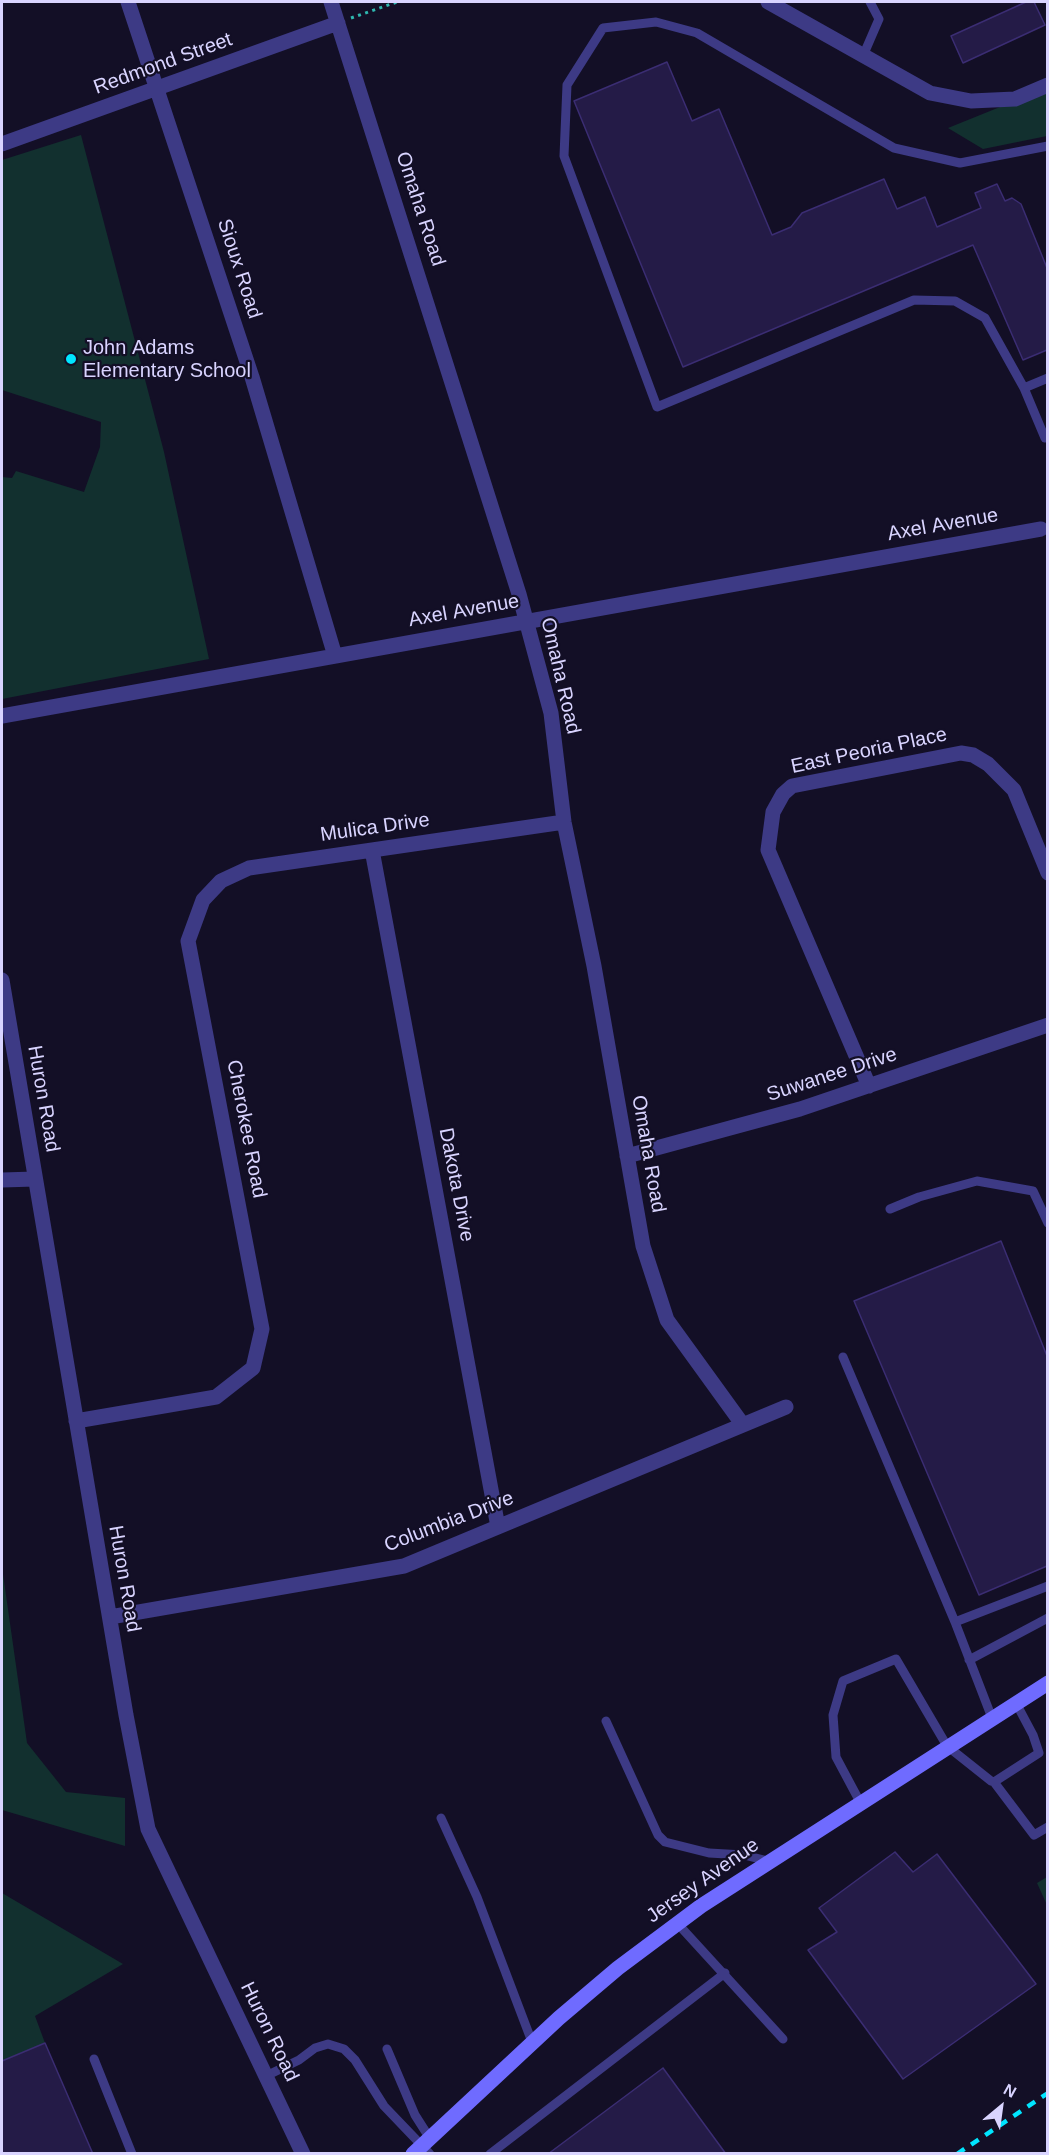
<!DOCTYPE html>
<style>
body{margin:0}
#map{position:relative;width:1049px;height:2155px;overflow:hidden;background:#130f26;font-family:Helvetica,sans-serif}
canvas{display:block}
.frame{position:absolute;inset:0;border:3px solid #d9d4ff;pointer-events:none}
.north{position:absolute;left:971px;top:2077px;width:60px;height:60px;-webkit-text-stroke:4px #130f26;paint-order:stroke;rotate:29deg;font-size:16px;font-weight:700;line-height:24px;text-align:center;color:#d9d4ff}
.north::after{content:'';display:block;margin:auto;width:21px;height:27px;background:#d9d4ff;clip-path:polygon(50% 0,100% 100%,50% 72%,0 100%)}
</style>
<div id="map">
<canvas width="1049" height="2155"></canvas>
<div class="frame"></div>
<div class="north">N</div>
</div>
<script>
const ctx = document.querySelector('canvas').getContext('2d');
ctx.lineJoin = 'round';
function fill(path, color) {
  ctx.fillStyle = color;
  ctx.fill(path, 'evenodd');
}
function poly(rows) {
  const path = new Path2D();
  for (const r of rows) {
    path.moveTo(r[0], r[1]);
    for (let i = 2; i < r.length; i += 2) path.lineTo(r[i], r[i + 1]);
  }
  return path;
}
function stroke(path, color, width, dash) {
  ctx.strokeStyle = color;
  ctx.lineWidth = width;
  ctx.lineCap = dash ? 'butt' : 'round';
  ctx.setLineDash(dash || []);
  ctx.stroke(path);
}
function label(font, color, halo, rows, align = 'center') {
  ctx.font = font + ' Helvetica,sans-serif';
  ctx.lineWidth = 4.5;
  ctx.setLineDash([]);
  ctx.textBaseline = 'middle';
  ctx.strokeStyle = halo;
  ctx.fillStyle = color;
  for (const [text, x, y, turn = 0] of rows) {
    ctx.save();
    ctx.translate(x, y);
    ctx.rotate((+turn || 0) * Math.PI / 180);
    ctx.textAlign = isNaN(turn) ? turn : align;
    if (halo) ctx.strokeText(text, 0, 0);
    ctx.fillText(text, 0, 0);
    ctx.restore();
  }
}
fill(poly([
 [1047,88,1047,136,983,149,948,128],
 [81,135,164,452,209,659,2,699,2,477,12,478,16,471,84,492,100,447,101,422,2,390,2,160],
 [2,1567,27,1743,66,1792,125,1798,125,1846,2,1810],
 [1047,1877,1047,1905,1037,1883],
 [2,1893,123,1964,35,2016,45,2043,2,2061]
]), '#12302f');
const building = poly([
 [1026,2,1034,2,1045,25,963,63,951,36,1026,2],
 [667,62,692,121,719,109,772,235,791,227,802,213,884,179,897,209,925,197,937,227,981,208,975,193,997,184,1005,201,1012,198,1021,204,1047,268,1047,350,1023,360,973,245,683,367,574,101,667,62],
 [1001,1241,1047,1356,1047,1566,979,1595,854,1301,1001,1241],
 [895,1852,913,1872,937,1854,1036,1984,903,2079,808,1950,837,1932,819,1908,895,1852],
 [45,2043,93,2154,2,2154,2,2061,45,2043],
 [663,2068,726,2154,548,2154,663,2068]
]);
fill(building, '#241b47');
stroke(building, '#3b2d73', 1.5);
stroke(poly([
 [351,18,397,2]
]), '#2fb8b0', 3, [3, 4.5]);
stroke(poly([
 [863,56,879,19,870,2],
 [1048,146,960,163,894,148,697,33,656,22,603,28,567,85,564,156,657,407,914,300,955,301,985,318,1024,388,1048,378],
 [1024,388,1045,438,1048,437],
 [890,1209,919,1197,977,1181,1033,1191,1048,1223],
 [843,1357,955,1622],
 [969,1660,1048,1618],
 [992,1718,955,1622,1048,1586],
 [606,1721,658,1835,665,1842,709,1853,744,1855,768,1861],
 [994,1782,1034,1835,1048,1827],
 [860,1802,836,1757,833,1715,843,1681,896,1659,947,1746,991,1781,994,1782,1039,1753,1033,1735,1016,1703],
 [441,1818,477,1897,532,2042],
 [677,1923,783,2039],
 [387,2049,415,2115,429,2137],
 [94,2059,132,2154],
 [268,2075,299,2060,315,2048,328,2044,344,2049,355,2060,384,2106,430,2154],
 [490,2154,725,1973]
]), '#3d3a85', 9);
stroke(poly([
 [128,2,252,377,335,656],
 [331,2,519,594,551,713,564,822,594,966,643,1246,667,1320,743,1425],
 [768,2,930,93,971,101,1015,99,1048,85],
 [2,144,338,23],
 [2,716,1041,529],
 [372,850,498,1527],
 [2,980,126,1715,148,1829,303,2154],
 [869,1086,768,850,773,812,783,794,792,786,961,753,973,755,988,764,1014,790,1048,873],
 [627,1156,800,1109,1048,1025],
 [2,1180,35,1179],
 [76,1421,216,1397,253,1368,262,1329,188,941,203,900,221,881,249,868,564,822],
 [110,1617,404,1566,786,1407]
]), '#3d3a85', 15);
stroke(poly([
 [413,2154,559,2018,618,1968,701,1906,1048,1683]
]), '#6f6bff', 15);
stroke(poly([
 [957,2154,1048,2093]
]), '#00e5ff', 4.5, [9, 8]);
for (const [x, y, r, color] of [
 [71,359,6,"#00e5ff"]
]) {
  const dot = new Path2D();
  dot.arc(x, y, r, 0, 2 * Math.PI);
  ctx.fillStyle = color;
  ctx.fill(dot);
  stroke(dot, '#130f26', 2);
}
label('20px', '#d9d4ff', '#130f26', [
 ["Redmond Street",163,64,-20],
 ["Omaha Road",420,209,72],
 ["Sioux Road",239,269,72],
 ["Axel Avenue",943,525,-10],
 ["Axel Avenue",464,611,-10],
 ["Omaha Road",560,676,77],
 ["East Peoria Place",869,751,-12],
 ["Mulica Drive",375,828,-8],
 ["Suwanee Drive",832,1075,-18],
 ["Huron Road",43,1099,80],
 ["Cherokee Road",246,1129,79],
 ["Omaha Road",648,1154,80],
 ["Dakota Drive",456,1185,79],
 ["Columbia Drive",449,1522,-21],
 ["Huron Road",124,1579,80],
 ["Jersey Avenue",703,1881,-35],
 ["Huron Road",269,2032,64]
]);
label('20px', '#d9d4ff', '#130f26', [
 ["John Adams",83,348],
 ["Elementary School",83,371]
], 'left');
</script>
